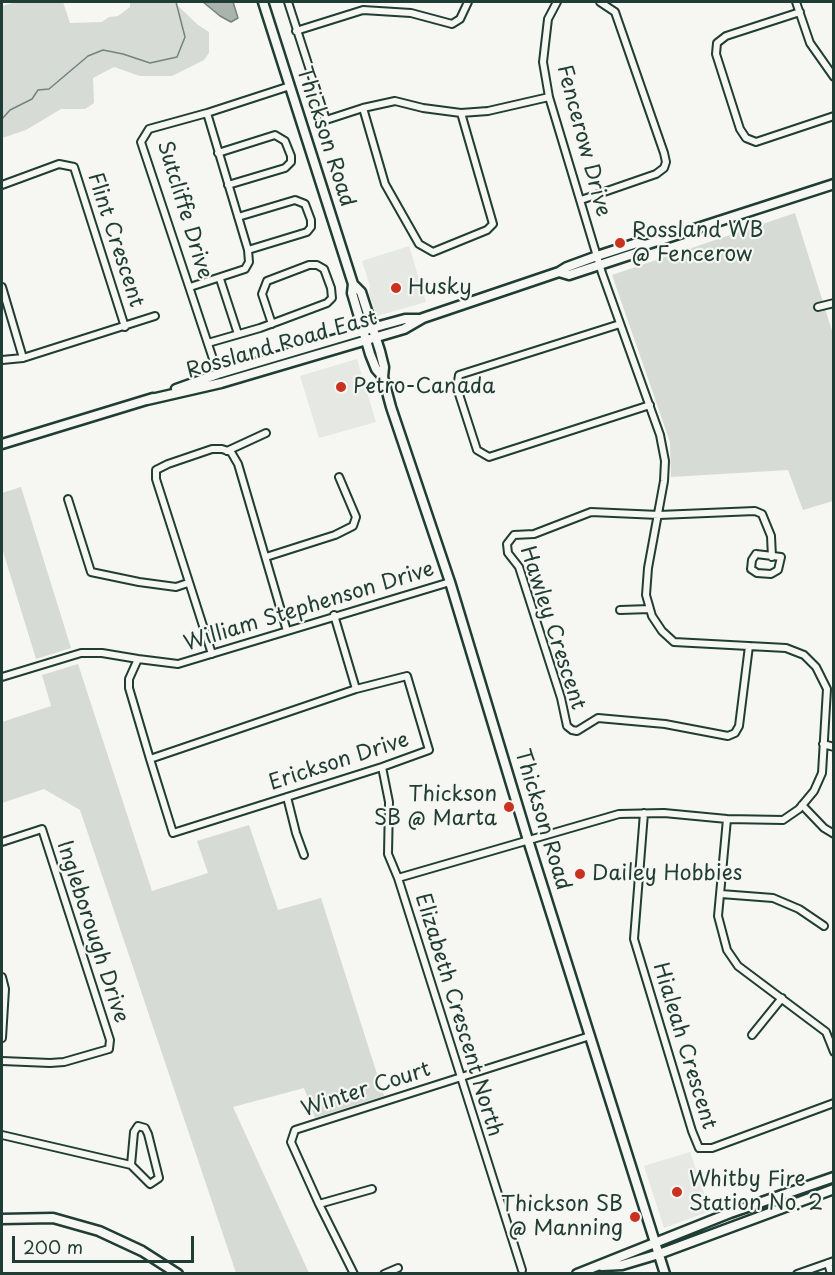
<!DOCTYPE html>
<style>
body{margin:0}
#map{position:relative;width:835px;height:1275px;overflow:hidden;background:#f6f6f2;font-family:"Playpen Sans",sans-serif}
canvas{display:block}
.frame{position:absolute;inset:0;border:3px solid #1f3d34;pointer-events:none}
.scale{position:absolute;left:12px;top:1236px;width:182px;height:27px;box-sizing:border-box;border:3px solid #1f3d34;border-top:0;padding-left:8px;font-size:18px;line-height:21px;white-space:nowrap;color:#1f3d34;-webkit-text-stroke:4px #f6f6f2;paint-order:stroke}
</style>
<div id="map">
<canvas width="835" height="1275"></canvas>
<div class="frame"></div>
<div class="scale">200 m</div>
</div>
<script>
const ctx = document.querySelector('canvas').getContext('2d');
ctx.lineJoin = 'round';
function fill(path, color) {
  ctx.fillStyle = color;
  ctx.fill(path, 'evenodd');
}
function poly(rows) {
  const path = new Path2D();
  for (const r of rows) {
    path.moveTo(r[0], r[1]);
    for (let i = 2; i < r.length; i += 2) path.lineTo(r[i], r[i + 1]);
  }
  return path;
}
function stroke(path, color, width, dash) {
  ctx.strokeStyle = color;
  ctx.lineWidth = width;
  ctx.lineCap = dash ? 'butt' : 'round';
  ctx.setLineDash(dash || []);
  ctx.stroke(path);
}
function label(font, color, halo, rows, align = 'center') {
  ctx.font = font + ' "Playpen Sans",sans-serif';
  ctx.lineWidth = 4.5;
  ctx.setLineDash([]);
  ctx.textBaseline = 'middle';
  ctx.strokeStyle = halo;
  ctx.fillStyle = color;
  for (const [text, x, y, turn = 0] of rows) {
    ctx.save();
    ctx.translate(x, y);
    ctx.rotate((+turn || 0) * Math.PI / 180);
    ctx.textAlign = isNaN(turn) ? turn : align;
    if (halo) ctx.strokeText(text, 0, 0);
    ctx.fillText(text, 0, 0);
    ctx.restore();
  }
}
fill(poly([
 [409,246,426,302,377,316,369,294,370,286,362,261],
 [357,359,376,422,319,438,300,376],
 [690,1152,710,1211,664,1228,644,1166]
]), '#e6e8e4');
fill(poly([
 [17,2,63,2,70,23,102,22,109,17,118,16,130,7,130,2,174,2,198,25,209,32,209,53,204,60,172,76,140,76,114,67,93,78,94,103,85,109,61,109,26,130,2,138,2,6],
 [795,213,833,334,833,501,803,510,788,470,671,477,670,442,612,275],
 [21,487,71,648,36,659,2,548,2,493],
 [78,664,152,891,208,873,197,841,249,825,278,910,321,898,384,1096,315,1118,304,1088,233,1107,309,1273,236,1273,80,810,44,789,2,803,2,722,51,706,42,675]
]), '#d6dbd6');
const water = poly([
 [203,2,233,2,238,18,231,22,220,16,203,2]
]);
fill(water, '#aab3ae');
stroke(water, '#72847d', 1.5);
stroke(poly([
 [2,119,10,110,32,99,38,90,49,89,88,56,103,50,123,54,150,63,177,57,185,37,176,2]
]), '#72847d', 1.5);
const street = poly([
 [288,2,326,120,363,108,395,101,423,108,461,113,488,111,549,97],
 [796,2,810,43,834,77],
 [800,12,726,36,717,43,716,54,740,129,746,138,756,142,834,116],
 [296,31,363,10,411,13,452,24,460,19,468,2],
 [363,108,385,184,419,244,433,252,487,230,493,224,461,113],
 [218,153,275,135,285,141,291,156,291,162,285,168,228,185],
 [2,185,59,164,74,167,125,327],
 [581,200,656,174,664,168,666,162,664,153,615,12,600,2],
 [238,217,295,200,305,204,311,220,311,227,307,232,248,250],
 [220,279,238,334],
 [2,287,23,358],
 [190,287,245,269,249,262,248,250,207,113],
 [818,307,834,303],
 [620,324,459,375,457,388,477,450,489,457,650,405],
 [208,343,260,328,279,321,327,303,332,298,331,288,324,269,317,265,309,265,267,281,262,294,272,324],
 [2,360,23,358,155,316],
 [218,374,141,142,149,129,207,113,290,86],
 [227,451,266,433],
 [68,499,91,572,139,582,176,587,188,583],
 [756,554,781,557,778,570,771,574,757,573,751,569,752,560,756,554],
 [266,557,335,535,353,526,356,517,339,477],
 [620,610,650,609],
 [334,615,356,689],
 [749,646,739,726,735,733,728,736,665,724,598,718,577,731,572,730,567,726,561,698,519,567,508,553,507,544,514,535,534,534,591,512,659,515,755,511,762,514,771,536,772,557],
 [212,654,156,479,156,470,168,464,212,449,222,449,231,452,238,464,287,631],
 [138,659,129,679,129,688,150,759,173,833,382,767,429,750,407,676,356,689,150,759],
 [2,677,81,653,102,653,138,659,178,664,450,582],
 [823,744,834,747],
 [382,767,389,802,388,854,398,878,522,1270],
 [287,797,296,833,304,855],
 [802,805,824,828,834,834],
 [644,813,634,939,692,1131,699,1148,712,1148,834,1103],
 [727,819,718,916,727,950,738,966,826,1032,834,1052],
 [2,842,42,829,110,1040,109,1049,64,1062,50,1063,2,1061],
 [398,878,619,814,664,813,727,819,783,820,799,809,814,791,822,773,827,689,816,667,804,655,786,648,674,642,662,631,652,616,646,595,648,568,664,481,665,461,660,435,602,273,549,97,543,62,548,19,557,2],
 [721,894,773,898,799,909,824,926],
 [2,977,5,989,2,1038],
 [752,1035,782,998],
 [2,1135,131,1165,150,1184,159,1178,148,1134,145,1128,138,1126,134,1132,131,1165],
 [319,1204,372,1189],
 [828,1263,831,1274],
 [354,1274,319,1204,291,1142,295,1130,590,1036],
 [384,1274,398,1268],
 [797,1274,834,1261]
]);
const secondary = poly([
 [263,2,353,284,352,293,370,354,376,369,383,377],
 [559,272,569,275,639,252,645,245],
 [353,284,361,292,380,351,384,367,383,377,391,407,450,582,528,840,665,1274],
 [176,389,218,374,383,325,405,319,420,319],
 [147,400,221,383,404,329,423,318,559,272,567,267,597,256,637,243,645,245,834,184],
 [2,444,153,398],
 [2,1219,53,1218,99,1231,142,1251,178,1274],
 [602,1266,622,1265,659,1254,834,1189],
 [577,1274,730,1213,834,1177]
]);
stroke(street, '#1f3d34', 10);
stroke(secondary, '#1f3d34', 13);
stroke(street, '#f6f6f2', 6);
stroke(secondary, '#f6f6f2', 8);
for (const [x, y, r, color] of [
 [620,243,6,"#c8321e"],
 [396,288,6,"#c8321e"],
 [341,387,6,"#c8321e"],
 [509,807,6,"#c8321e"],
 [580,874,6,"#c8321e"],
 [677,1192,6,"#c8321e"],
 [635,1217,6,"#c8321e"]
]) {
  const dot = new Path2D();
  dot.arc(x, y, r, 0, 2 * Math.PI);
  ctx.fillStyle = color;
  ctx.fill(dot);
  stroke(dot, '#f6f6f2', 2);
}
label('21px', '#1f3d34', '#f6f6f2', [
 ["Thickson Road",325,137,72],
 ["Fencerow Drive",583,141,75],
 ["Sutcliffe Drive",184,210,73],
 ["Flint Crescent",115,240,72],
 ["Rossland Road East",282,345,-16],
 ["William Stephenson Drive",309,607,-17],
 ["Hawley Crescent",552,628,72],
 ["Erickson Drive",339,762,-18],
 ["Thickson Road",542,820,73],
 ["Ingleborough Drive",92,932,72],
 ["Elizabeth Crescent North",458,1015,73],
 ["Hialeah Crescent",684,1046,73],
 ["Winter Court",366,1090,-18]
]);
label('21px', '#1f3d34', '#f6f6f2', [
 ["Rossland WB",632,231],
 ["@ Fencerow",632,255],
 ["Husky",408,288],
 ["Petro-Canada",353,387],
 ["Thickson",497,795,"right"],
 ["SB @ Marta",497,819,"right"],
 ["Dailey Hobbies",592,874],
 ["Whitby Fire",689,1180],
 ["Station No. 2",689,1204],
 ["Thickson SB",623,1205,"right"],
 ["@ Manning",623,1229,"right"]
], 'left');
</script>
